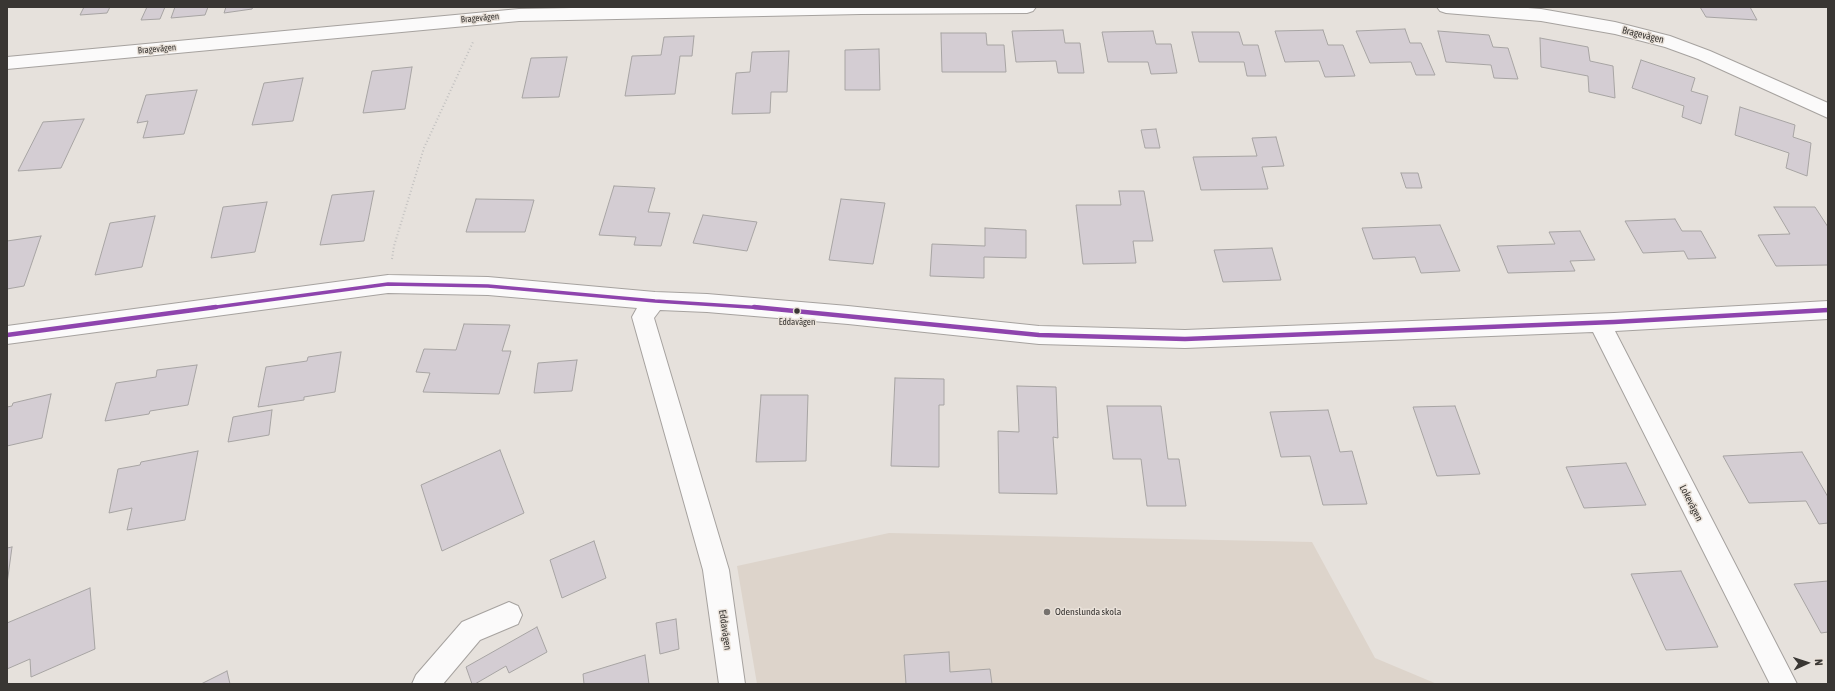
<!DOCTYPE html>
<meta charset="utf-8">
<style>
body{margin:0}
#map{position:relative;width:1835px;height:691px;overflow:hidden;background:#e6e1dc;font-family:"Asap Condensed",sans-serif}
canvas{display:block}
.frame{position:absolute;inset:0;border:8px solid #393633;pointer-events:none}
.north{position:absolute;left:1787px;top:643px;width:40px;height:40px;-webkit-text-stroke:3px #e9e1d9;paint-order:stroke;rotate:87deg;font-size:11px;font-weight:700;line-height:16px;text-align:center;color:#393633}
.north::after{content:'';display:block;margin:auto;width:14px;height:18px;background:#393633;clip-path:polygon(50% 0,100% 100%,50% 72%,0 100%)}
</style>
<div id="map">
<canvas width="1835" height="691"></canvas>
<div class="frame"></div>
<div class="north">N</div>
</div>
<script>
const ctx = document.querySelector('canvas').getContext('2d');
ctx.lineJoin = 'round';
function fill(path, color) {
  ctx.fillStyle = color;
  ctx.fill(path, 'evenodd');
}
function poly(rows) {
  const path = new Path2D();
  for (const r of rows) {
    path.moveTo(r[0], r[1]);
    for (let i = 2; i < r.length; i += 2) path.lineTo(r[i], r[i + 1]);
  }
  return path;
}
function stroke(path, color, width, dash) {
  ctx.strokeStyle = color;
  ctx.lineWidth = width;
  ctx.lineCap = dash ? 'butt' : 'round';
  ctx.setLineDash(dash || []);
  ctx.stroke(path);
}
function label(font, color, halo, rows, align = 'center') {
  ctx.font = font + ' "Asap Condensed",sans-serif';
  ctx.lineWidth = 3;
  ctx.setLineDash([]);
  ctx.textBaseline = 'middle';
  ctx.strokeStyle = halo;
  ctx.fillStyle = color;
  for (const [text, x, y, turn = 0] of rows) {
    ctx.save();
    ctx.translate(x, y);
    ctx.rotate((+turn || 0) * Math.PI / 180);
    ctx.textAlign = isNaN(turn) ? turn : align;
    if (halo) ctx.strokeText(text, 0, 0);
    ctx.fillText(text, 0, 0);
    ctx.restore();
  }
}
fill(poly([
 [889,533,1312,542,1375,658,1437,684,757,684,737,566]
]), '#ddd4cb');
const building = poly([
 [84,7,110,7,107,13,80,15,84,7],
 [147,7,165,7,160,19,141,20,147,7],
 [175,7,208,7,205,15,171,18,175,7],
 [226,7,253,7,252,9,224,13,226,7],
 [1700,7,1750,7,1757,20,1706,17,1700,7],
 [1405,29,1410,43,1421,43,1435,75,1416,75,1411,62,1370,63,1356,31,1405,29],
 [1063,30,1065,43,1080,43,1084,73,1058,73,1056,61,1016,62,1012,31,1063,30],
 [1323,30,1328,45,1343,45,1355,76,1325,77,1319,61,1285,62,1275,31,1323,30],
 [1153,31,1156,44,1171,44,1177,73,1151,74,1148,62,1108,62,1102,32,1153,31],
 [1438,31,1489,35,1493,47,1508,48,1518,79,1494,78,1491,65,1446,62,1438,31],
 [1192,32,1239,32,1243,45,1258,45,1266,76,1247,76,1244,62,1199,62,1192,32],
 [941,33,986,33,987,45,1004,45,1006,72,942,72,941,33],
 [694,36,692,56,680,56,675,94,625,96,632,56,661,55,664,37,694,36],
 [1540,38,1588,47,1590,61,1613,66,1615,98,1589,92,1588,76,1541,67,1540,38],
 [879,49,880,90,845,90,845,50,879,49],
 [789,51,787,92,771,92,770,113,732,114,736,73,750,72,752,52,789,51],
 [567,57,559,97,522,98,531,58,567,57],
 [1641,60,1695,78,1691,91,1708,96,1701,124,1682,117,1684,106,1632,88,1641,60],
 [412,67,405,109,363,113,372,71,412,67],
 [303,78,293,121,252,125,264,83,303,78],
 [197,90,184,134,143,138,148,121,137,123,146,95,197,90],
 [1740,107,1795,125,1793,137,1811,143,1807,176,1786,168,1789,153,1735,135,1740,107],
 [84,119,61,168,18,171,43,122,84,119],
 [1156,129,1160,148,1145,148,1141,130,1156,129],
 [1276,137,1284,166,1262,167,1268,189,1201,190,1193,157,1257,156,1252,138,1276,137],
 [1401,173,1418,173,1422,188,1406,188,1401,173],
 [614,186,655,188,648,212,670,213,661,246,634,245,636,237,599,235,614,186],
 [374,191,364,241,320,245,332,195,374,191],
 [1119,191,1144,191,1153,241,1133,241,1136,263,1083,264,1076,205,1121,205,1119,191],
 [476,199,534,200,525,232,466,232,476,199],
 [841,199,885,203,873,264,829,260,841,199],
 [267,202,255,252,211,258,223,207,267,202],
 [1774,207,1815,207,1828,227,1828,265,1776,266,1758,235,1790,234,1774,207],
 [703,215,757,222,747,251,693,243,703,215],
 [155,216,142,267,95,275,110,223,155,216],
 [1675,219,1682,231,1701,231,1716,258,1688,259,1684,251,1643,253,1625,221,1675,219],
 [1440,225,1460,271,1421,273,1415,257,1373,259,1362,228,1440,225],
 [985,228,1026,230,1026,258,984,257,984,278,930,276,932,244,985,246,985,228],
 [1580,231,1595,260,1570,261,1575,271,1508,273,1497,246,1555,244,1549,232,1580,231],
 [41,236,24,286,7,289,7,241,41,236],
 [1272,248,1281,280,1223,282,1214,250,1272,248],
 [464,324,510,325,502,351,511,351,499,394,423,392,430,373,416,372,424,349,456,350,464,324],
 [341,352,335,392,304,397,304,400,258,407,266,367,307,361,308,357,341,352],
 [577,360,572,391,534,393,538,363,577,360],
 [197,365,188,405,150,411,149,414,105,421,116,383,156,377,157,370,197,365],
 [895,378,944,379,944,405,939,405,939,467,891,466,895,378],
 [1017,386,1056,387,1058,438,1053,437,1057,494,999,493,998,431,1019,432,1017,386],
 [51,394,42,438,7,446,7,407,12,406,13,403,51,394],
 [761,395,808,395,806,461,756,462,761,395],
 [1107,406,1161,406,1168,459,1179,459,1186,506,1147,506,1141,459,1113,459,1107,406],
 [1455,406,1480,474,1437,476,1413,407,1455,406],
 [272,410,269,435,228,442,233,417,272,410],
 [1328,410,1340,452,1352,451,1367,504,1323,505,1310,456,1281,457,1270,412,1328,410],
 [500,450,524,513,442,551,421,485,500,450],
 [198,451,185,520,127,530,132,508,109,513,118,469,140,465,141,462,198,451],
 [1802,452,1828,497,1828,523,1819,524,1806,501,1749,503,1723,456,1802,452],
 [1626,463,1646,505,1584,508,1566,467,1626,463],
 [594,541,606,578,562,598,550,560,594,541],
 [12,547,7,584,7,548,12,547],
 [1681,571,1718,647,1666,650,1631,574,1681,571],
 [1828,581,1828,632,1821,633,1794,584,1828,581],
 [90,588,95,649,31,677,30,659,7,669,7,623,90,588],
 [676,619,679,649,660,654,656,623,676,619],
 [537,627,547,652,509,673,506,666,475,684,472,684,466,667,537,627],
 [949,652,950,672,990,669,992,684,906,684,904,655,949,652],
 [645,655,649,684,584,684,583,674,645,655],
 [227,671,230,684,201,684,227,671]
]);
fill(building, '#d4cdd3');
stroke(building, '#a7a4a3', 1);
const minor = poly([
 [625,7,1036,7,1033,11,1027,13,861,14,519,21,7,69,7,57,519,9,625,7],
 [1437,7,1515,7,1541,9,1615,22,1670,36,1710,51,1828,103,1828,118,1698,59,1665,47,1615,34,1541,21,1446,13,1440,11,1437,7],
 [388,275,488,277,655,292,707,294,848,306,1039,326,1185,330,1614,313,1828,301,1828,319,1615,331,1797,684,1770,684,1593,332,1185,348,1039,344,848,324,707,312,660,310,654,318,729,570,745,684,719,684,703,570,632,317,637,308,488,295,388,293,7,344,7,326,388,275],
 [509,602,518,606,522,615,518,624,480,640,443,684,412,684,416,675,462,622,509,602]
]);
stroke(minor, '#a6a29f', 2);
stroke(poly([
 [392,259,394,246,424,148,473,42]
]), '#c2c1c0', 2, [1, 2.5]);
fill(minor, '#fbfafa');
stroke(poly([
 [209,308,388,284,488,286,655,301,765,308]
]), '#8e44ad', 3.5);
stroke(poly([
 [754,307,1039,335,1185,339,1614,322,1828,310],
 [7,335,216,307]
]), '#8e44ad', 4.5);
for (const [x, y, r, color] of [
 [797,311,3.5,"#393633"],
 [1047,612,4,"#76726e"]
]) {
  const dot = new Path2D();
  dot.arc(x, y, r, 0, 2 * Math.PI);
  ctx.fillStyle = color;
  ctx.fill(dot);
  stroke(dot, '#e9e1d9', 1.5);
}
label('9px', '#393633', '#e9e1d9', [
 ["Bragevägen",480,18,-5],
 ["Bragevägen",157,49,-5]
]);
label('9px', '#393633', '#e9e1d9', [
 ["Eddavägen",797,322]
]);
label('10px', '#393633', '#e9e1d9', [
 ["Bragevägen",1643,35,14],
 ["Lokevägen",1691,503,63],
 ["Eddavägen",725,630,82]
]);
label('10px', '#393633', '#e9e1d9', [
 ["Odenslunda skola",1055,612]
], 'left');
</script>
